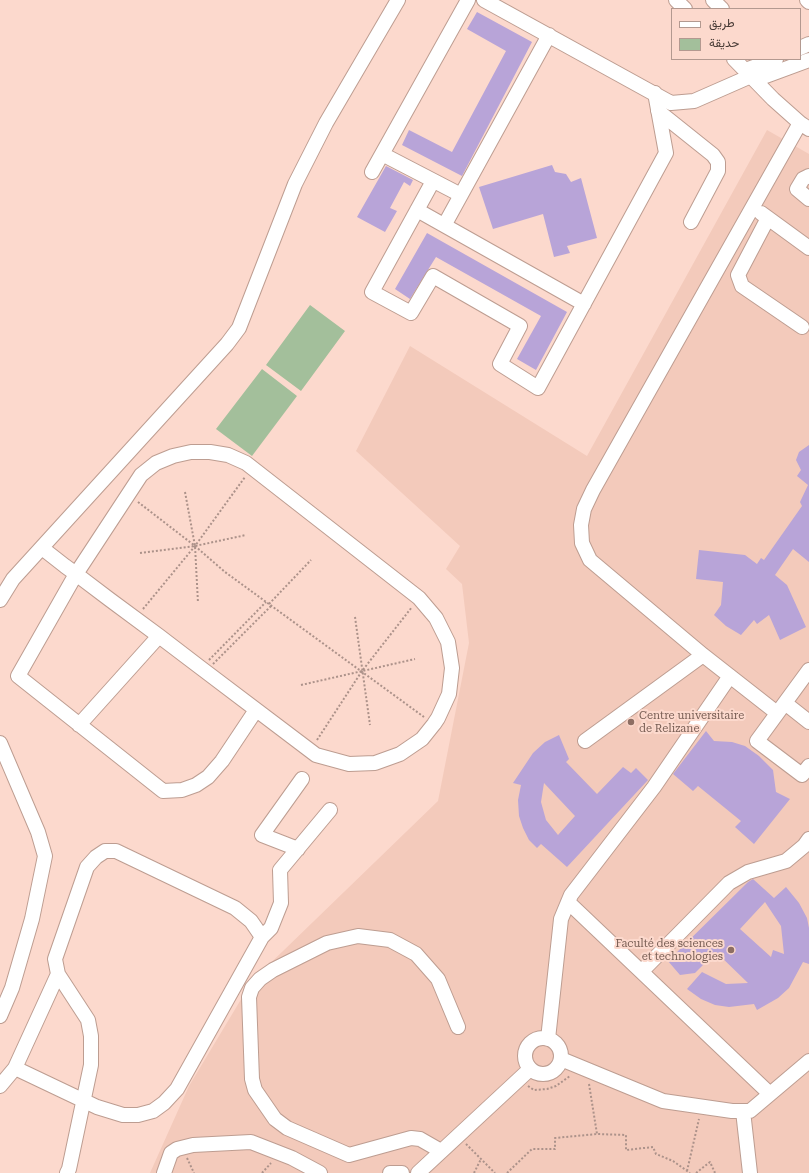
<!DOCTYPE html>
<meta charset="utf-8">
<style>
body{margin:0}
#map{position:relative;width:809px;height:1173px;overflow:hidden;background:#fcd9cd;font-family:"Roboto Serif",Vazirmatn,serif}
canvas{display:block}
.legend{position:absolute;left:671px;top:8px;width:130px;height:52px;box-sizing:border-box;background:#fcd9cd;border:1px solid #b39990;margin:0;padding:5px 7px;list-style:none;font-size:12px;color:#463934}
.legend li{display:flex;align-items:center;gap:8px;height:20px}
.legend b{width:20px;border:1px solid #b39990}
</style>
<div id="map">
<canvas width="809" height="1173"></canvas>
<ul class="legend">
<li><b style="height:5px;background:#fff"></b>طريق</li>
<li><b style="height:11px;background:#a3bf9b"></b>حديقة</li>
</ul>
</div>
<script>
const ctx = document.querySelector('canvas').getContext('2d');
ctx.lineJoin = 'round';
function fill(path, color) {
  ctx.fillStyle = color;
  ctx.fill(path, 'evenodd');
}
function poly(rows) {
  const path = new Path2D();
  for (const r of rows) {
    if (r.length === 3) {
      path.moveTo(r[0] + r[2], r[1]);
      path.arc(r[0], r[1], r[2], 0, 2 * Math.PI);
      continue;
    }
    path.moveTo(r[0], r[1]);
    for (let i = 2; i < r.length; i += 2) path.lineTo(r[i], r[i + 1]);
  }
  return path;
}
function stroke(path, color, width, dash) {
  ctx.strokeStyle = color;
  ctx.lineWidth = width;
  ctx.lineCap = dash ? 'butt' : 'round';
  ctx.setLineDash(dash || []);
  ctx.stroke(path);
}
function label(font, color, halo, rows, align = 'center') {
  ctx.font = font + ' "Roboto Serif",serif';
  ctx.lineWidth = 4;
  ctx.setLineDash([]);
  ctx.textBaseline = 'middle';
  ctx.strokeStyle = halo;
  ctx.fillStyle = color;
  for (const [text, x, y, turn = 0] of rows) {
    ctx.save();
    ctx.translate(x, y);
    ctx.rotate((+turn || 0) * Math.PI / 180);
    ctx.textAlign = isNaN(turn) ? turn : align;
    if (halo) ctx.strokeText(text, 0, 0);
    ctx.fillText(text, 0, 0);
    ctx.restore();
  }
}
fill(poly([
 [767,130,809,154,809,1173,150,1173,189,1086,252,981,438,801,469,643,462,584,446,569,460,546,356,451,410,346,587,456]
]), '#f3cabb');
fill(poly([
 [310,305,345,331,301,391,266,365],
 [262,369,297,396,252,456,216,429]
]), '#a3bf9b');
fill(poly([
 [477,12,532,42,462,176,402,145,409,130,452,152,506,51,467,29],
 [552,165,555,172,566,174,571,182,581,178,597,238,567,246,570,253,554,257,543,214,493,229,479,187],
 [386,166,413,180,410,186,404,182,390,208,397,211,385,232,357,217],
 [427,233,567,312,536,370,517,359,541,316,436,257,410,299,395,289],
 [809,445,809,562,793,549,775,575,787,585,806,627,780,640,769,615,757,624,754,620,741,635,726,626,714,615,721,605,723,582,696,579,699,550,745,555,757,564,761,558,764,560,802,506,800,502,808,485,797,476,801,470,796,460,799,452],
 [706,731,714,741,732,742,745,746,759,756,773,770,776,792,790,799,754,844,735,827,741,821,698,786,693,791,673,774],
 [559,735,569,759,566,762,597,794,623,767,631,773,636,768,648,780,567,867,541,844,537,848,529,840,523,828,519,816,518,800,521,785,513,783,533,753,545,742],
 [544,783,575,816,558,835,546,820,541,802],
 [753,879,774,898,786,887,799,903,807,918,809,928,809,964,803,962,789,988,778,998,757,1010,754,1004,729,1007,715,1005,701,999,687,989,702,972,726,984,748,983,716,952,695,973,680,975,668,961,748,882],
 [765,902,781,926,784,954,773,950,771,957,740,929]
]), '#b8a4d8');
const minor = poly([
 [484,0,671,103,694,101,751,76],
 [676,0,685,9],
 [713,0,722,9],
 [807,0,809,2],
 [800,48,809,44],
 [734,59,773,99,800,123,809,129],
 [745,70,776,59],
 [755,80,809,60],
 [658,111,713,155,718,162,718,171,691,222],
 [382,154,461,195],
 [372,172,468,0],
 [809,176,803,179,797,189,809,199],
 [433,181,372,292,411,313,433,276,520,326,500,364,538,388,666,153,655,93],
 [417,210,584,304],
 [761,213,809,248],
 [768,218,738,275,742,286,802,327],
 [445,224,549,35],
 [42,548,65,566,76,574,109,599,159,636,201,668,316,755,349,764,375,763,400,754,422,739,434,724,438,718,449,694,452,668,448,642,436,618,419,598,246,463,228,455,210,452,191,452,173,456,156,463,141,475,76,574,18,676,163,791,182,790,196,785,208,777,222,761,256,710],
 [0,600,13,579,227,344,239,328,295,184,326,123,398,0],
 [809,670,757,741,802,775,809,766],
 [785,703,809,722],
 [777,713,703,655,590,560,582,543,581,525,584,509,593,490,800,123],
 [79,725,159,636],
 [585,741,703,655],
 [0,743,38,832,45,856,32,919,12,988,0,1016],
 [298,849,262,835,302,779],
 [568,902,770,1094],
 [262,937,271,928,281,903,280,870,330,810],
 [644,969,729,883,748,872,786,861,804,846,809,839],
 [58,974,88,1020,91,1036,91,1065,69,1169,67,1173],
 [543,1056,18],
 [548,1039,561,919,571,895,654,787,730,676],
 [561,1059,663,1101,732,1111,750,1111,809,1061],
 [0,1086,15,1068,58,974,55,959,87,867,96,857,105,851,116,851,235,908,251,921,262,937,177,1089,164,1103,153,1111,138,1115,123,1115,97,1107,15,1068],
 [743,1111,750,1173],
 [441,1151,420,1139,411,1138,349,1155,287,1128,275,1119,255,1090,252,1079,249,997,252,988,260,979,273,970,327,943,358,936,390,940,416,954,438,979,458,1027],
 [164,1173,171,1153,177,1149,193,1145,251,1142,292,1158,320,1173],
 [390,1173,402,1173],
 [418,1173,530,1069]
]);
stroke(minor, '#bd9d91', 16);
stroke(poly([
 [185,492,195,546,198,603],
 [138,502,195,546,225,572,424,717],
 [140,553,195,546,246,535],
 [269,604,311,560],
 [143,609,195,546,245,477],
 [355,617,370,725],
 [209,660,266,602],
 [213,664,271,606],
 [301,685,415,659],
 [317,740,362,671,412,607],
 [589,1084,597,1134],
 [528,1086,534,1090,547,1089,556,1086,570,1076],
 [466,1144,495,1173],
 [187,1158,194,1173],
 [687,1171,699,1119],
 [262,1173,271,1163],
 [474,1173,481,1159],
 [507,1173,532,1149,555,1149,555,1138,597,1134,626,1135,626,1150,653,1147,656,1154,673,1161,690,1173],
 [696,1173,710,1162,715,1173]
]), '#ac928a', 2, [2, 2]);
stroke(minor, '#fff', 14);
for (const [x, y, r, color] of [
 [631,722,4,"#8d6e63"],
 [731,950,4,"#8d6e63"]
]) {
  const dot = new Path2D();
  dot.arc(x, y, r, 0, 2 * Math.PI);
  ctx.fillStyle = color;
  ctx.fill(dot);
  stroke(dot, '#fcd9cd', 1.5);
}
label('11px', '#785e54', '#fcd9cd', [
 ["Centre universitaire",639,716],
 ["de Relizane",639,729],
 ["Faculté des sciences",723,944,"right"],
 ["et technologies",723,957,"right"]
], 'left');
</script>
